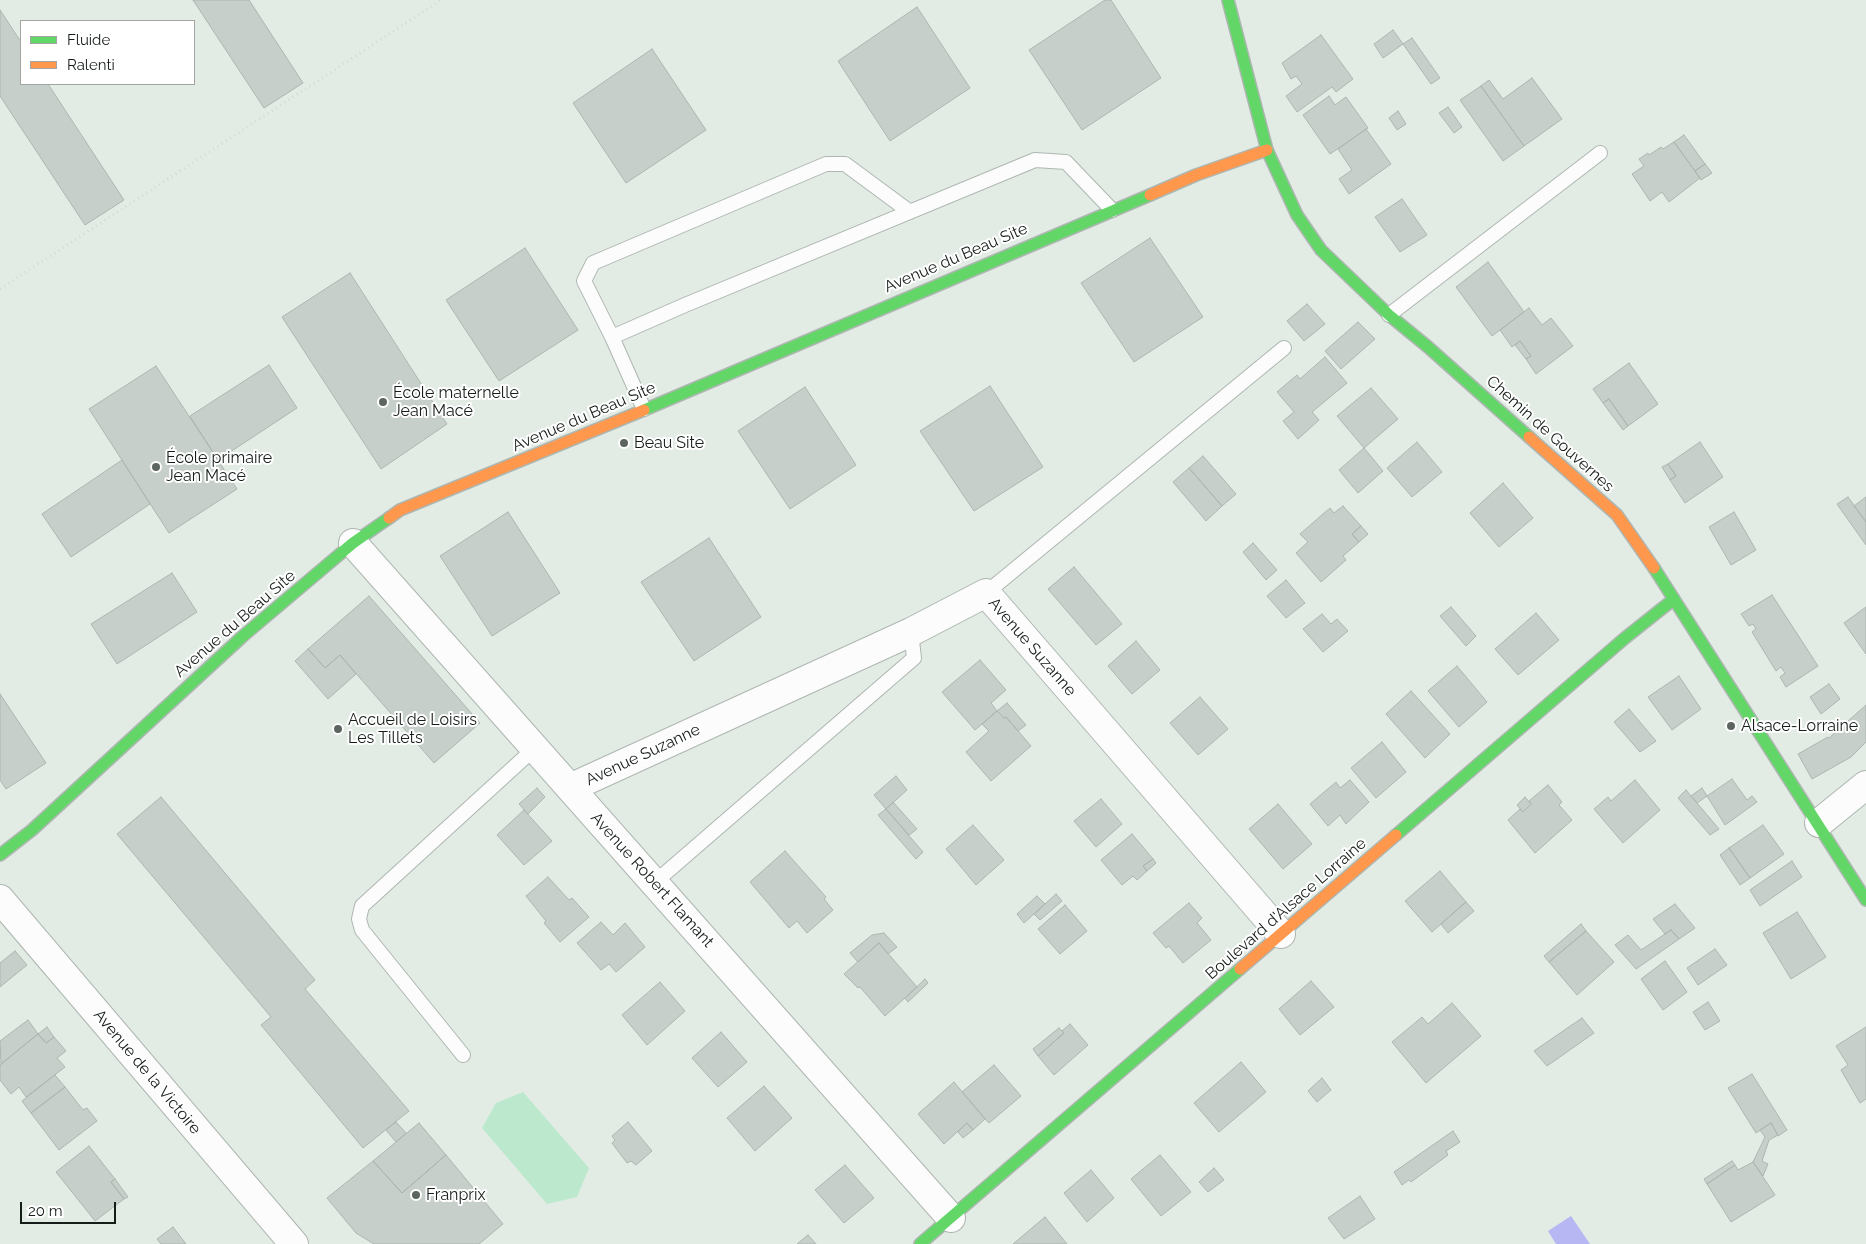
<!DOCTYPE html>
<meta charset="utf-8">
<style>
body{margin:0}
#map{position:relative;width:1866px;height:1244px;overflow:hidden;background:#e2ece5;font-family:Raleway,sans-serif}
canvas{display:block}
.legend{position:absolute;left:20px;top:20px;width:175px;height:65px;box-sizing:border-box;background:#fff;border:1px solid #a2a5a3;margin:0;padding:6px 9px;list-style:none;font-size:15px;color:#161d18}
.legend li{display:flex;align-items:center;gap:10px;height:25px}
.legend b{width:25px;border:1px solid #a2a5a3}
.scale{position:absolute;left:20px;top:1202px;width:96px;height:22px;box-sizing:border-box;border:2px solid #161d18;border-top:0;padding-left:6px;font-size:15px;line-height:18px;white-space:nowrap;color:#161d18;-webkit-text-stroke:4px #fff;paint-order:stroke}
</style>
<div id="map">
<canvas width="1866" height="1244"></canvas>
<ul class="legend">
<li><b style="height:6px;background:#63d668"></b>Fluide</li>
<li><b style="height:6px;background:#ff974d"></b>Ralenti</li>
</ul>
<div class="scale">20 m</div>
</div>
<script>
const ctx = document.querySelector('canvas').getContext('2d');
ctx.lineJoin = 'round';
function fill(path, color) {
  ctx.fillStyle = color;
  ctx.fill(path, 'evenodd');
}
function poly(rows) {
  const path = new Path2D();
  for (const r of rows) {
    path.moveTo(r[0], r[1]);
    for (let i = 2; i < r.length; i += 2) path.lineTo(r[i], r[i + 1]);
  }
  return path;
}
function stroke(path, color, width, dash) {
  ctx.strokeStyle = color;
  ctx.lineWidth = width;
  ctx.lineCap = dash ? 'butt' : 'round';
  ctx.setLineDash(dash || []);
  ctx.stroke(path);
}
function label(font, color, halo, rows, align = 'center') {
  ctx.font = font + ' Raleway,sans-serif';
  ctx.lineWidth = 4;
  ctx.setLineDash([]);
  ctx.textBaseline = 'middle';
  ctx.strokeStyle = halo;
  ctx.fillStyle = color;
  for (const [text, x, y, turn = 0] of rows) {
    ctx.save();
    ctx.translate(x, y);
    ctx.rotate((+turn || 0) * Math.PI / 180);
    ctx.textAlign = isNaN(turn) ? turn : align;
    if (halo) ctx.strokeText(text, 0, 0);
    ctx.fillText(text, 0, 0);
    ctx.restore();
  }
}
fill(poly([
 [523,1092,589,1168,577,1197,547,1204,482,1128,496,1103]
]), '#bce9ce');
fill(poly([
 [1571,1216,1590,1244,1556,1244,1548,1231]
]), '#b7b7f3');
const building = poly([
 [193,0,249,0,303,83,264,108,193,0],
 [1105,0,1111,0,1161,78,1082,130,1029,50,1105,0],
 [917,7,970,88,890,141,838,61,917,7],
 [0,10,21,42,21,84,48,84,124,200,85,225,0,96,0,10],
 [1393,30,1403,44,1383,58,1374,44,1393,30],
 [1321,35,1353,79,1336,92,1332,87,1297,112,1286,96,1302,84,1296,76,1291,79,1282,63,1321,35],
 [1412,38,1440,78,1431,84,1403,44,1412,38],
 [652,49,706,130,626,183,573,103,652,49],
 [1532,78,1562,119,1524,146,1481,86,1489,80,1503,99,1532,78],
 [1481,86,1524,146,1503,161,1460,100,1481,86],
 [1329,96,1335,105,1346,97,1368,128,1330,154,1303,115,1329,96],
 [1448,107,1462,127,1454,133,1439,113,1448,107],
 [1398,111,1406,124,1397,130,1389,118,1398,111],
 [1366,129,1391,164,1349,194,1339,179,1352,170,1338,149,1366,129],
 [1684,135,1705,164,1695,171,1674,142,1684,135],
 [1674,142,1700,178,1669,202,1662,192,1650,201,1632,174,1644,166,1639,159,1648,153,1649,155,1661,147,1663,149,1674,142],
 [1705,164,1712,173,1701,180,1695,171,1705,164],
 [1402,199,1427,235,1400,252,1375,217,1402,199],
 [1150,238,1203,317,1134,362,1081,283,1150,238],
 [525,248,578,330,499,381,446,300,525,248],
 [1488,262,1524,312,1492,336,1456,287,1488,262],
 [350,273,447,424,381,469,282,317,350,273],
 [1307,304,1325,324,1304,341,1287,321,1307,304],
 [1529,308,1542,325,1551,318,1573,346,1536,374,1526,359,1531,356,1520,341,1512,347,1500,330,1529,308],
 [1358,322,1375,339,1341,369,1325,351,1358,322],
 [1520,341,1531,356,1526,359,1515,345,1520,341],
 [1325,357,1347,383,1312,412,1319,420,1298,439,1283,421,1294,412,1277,392,1297,375,1300,379,1325,357],
 [1629,363,1658,404,1628,426,1609,399,1603,403,1593,389,1629,363],
 [269,365,297,408,218,460,190,416,269,365],
 [156,366,237,489,169,533,89,409,156,366],
 [990,386,1043,467,974,511,920,431,990,386],
 [805,387,856,465,790,509,738,431,805,387],
 [1371,388,1398,419,1364,448,1337,416,1371,388],
 [1609,399,1628,426,1623,430,1603,403,1609,399],
 [1417,442,1442,472,1412,497,1387,468,1417,442],
 [1700,442,1723,477,1685,503,1670,480,1676,476,1668,464,1700,442],
 [1364,448,1383,471,1358,493,1339,470,1364,448],
 [1203,456,1236,494,1222,506,1189,468,1203,456],
 [122,460,150,504,71,557,42,514,122,460],
 [1668,464,1676,476,1670,480,1662,467,1668,464],
 [1189,468,1222,506,1206,521,1173,482,1189,468],
 [1503,483,1533,518,1499,547,1470,513,1503,483],
 [1848,497,1866,522,1866,545,1837,504,1848,497],
 [1866,497,1866,522,1854,506,1866,497],
 [1343,506,1361,526,1352,534,1359,542,1343,556,1346,560,1321,582,1296,553,1308,542,1300,534,1330,508,1334,513,1343,506],
 [508,512,560,593,492,636,440,556,508,512],
 [1734,512,1756,550,1731,565,1709,527,1734,512],
 [1361,526,1368,534,1359,542,1352,534,1361,526],
 [709,538,761,617,694,661,641,582,709,538],
 [1253,543,1277,570,1266,580,1243,552,1253,543],
 [1074,567,1122,624,1096,645,1048,589,1074,567],
 [172,573,197,612,117,664,91,624,172,573],
 [1286,580,1305,603,1286,618,1267,596,1286,580],
 [1772,595,1818,666,1786,687,1780,677,1785,673,1781,667,1776,671,1752,632,1756,629,1753,624,1749,626,1741,614,1772,595],
 [369,596,480,723,434,763,340,655,325,668,308,649,369,596],
 [1451,607,1476,636,1466,646,1440,616,1451,607],
 [1866,607,1866,654,1844,623,1866,607],
 [1536,613,1559,640,1518,675,1495,649,1536,613],
 [1322,614,1331,624,1337,619,1348,631,1323,652,1303,629,1322,614],
 [1136,641,1160,670,1132,694,1108,666,1136,641],
 [308,649,325,668,340,655,356,674,328,699,295,661,308,649],
 [980,660,1006,690,991,703,997,711,975,730,942,692,980,660],
 [1457,666,1487,702,1459,727,1428,691,1457,666],
 [1679,676,1701,709,1672,730,1648,697,1679,676],
 [1829,684,1840,699,1821,714,1810,697,1829,684],
 [1411,691,1450,734,1425,758,1386,714,1411,691],
 [0,694,46,763,6,789,0,780,0,694],
 [1200,697,1228,729,1198,755,1170,723,1200,697],
 [1007,703,1026,725,1018,731,1006,717,1004,718,997,711,1007,703],
 [1866,705,1866,742,1851,757,1812,779,1798,754,1828,737,1829,738,1866,705],
 [1629,709,1656,741,1640,752,1614,722,1629,709],
 [997,711,1004,718,1006,717,1031,746,991,781,966,752,989,731,982,724,997,711],
 [1382,742,1406,772,1376,798,1351,768,1382,742],
 [896,776,907,790,886,809,874,795,896,776],
 [1732,779,1747,800,1752,796,1757,802,1725,825,1707,796,1732,779],
 [1350,780,1369,802,1346,824,1340,815,1328,826,1310,804,1336,782,1340,788,1350,780],
 [1635,780,1660,810,1623,843,1594,809,1608,797,1611,801,1635,780],
 [1548,785,1562,802,1559,805,1572,820,1535,853,1508,820,1520,809,1523,812,1531,804,1529,801,1548,785],
 [537,788,545,797,528,814,519,804,537,788],
 [1702,788,1707,796,1697,803,1691,796,1702,788],
 [1686,790,1719,829,1710,835,1678,798,1686,790],
 [161,797,315,980,305,989,409,1111,363,1148,261,1025,271,1017,117,834,161,797],
 [1525,797,1531,804,1523,812,1517,805,1525,797],
 [1101,799,1122,824,1096,847,1074,821,1101,799],
 [893,802,917,829,909,835,886,809,893,802],
 [1278,804,1312,844,1283,869,1249,829,1278,804],
 [886,809,923,852,916,859,878,815,886,809],
 [524,810,552,841,524,865,497,835,524,810],
 [973,825,1004,860,976,885,946,849,973,825],
 [1763,825,1784,854,1750,878,1729,848,1763,825],
 [1132,834,1153,859,1143,866,1147,871,1137,880,1133,876,1122,885,1101,860,1132,834],
 [1729,848,1750,878,1740,885,1720,855,1729,848],
 [785,851,826,897,824,899,833,910,807,933,797,921,789,928,750,882,785,851],
 [1153,859,1156,863,1147,871,1143,866,1153,859],
 [1792,861,1802,877,1760,906,1750,890,1792,861],
 [1440,871,1466,902,1432,932,1405,901,1440,871],
 [548,877,569,900,572,898,589,917,560,942,544,923,546,921,526,896,548,877],
 [1056,894,1062,901,1040,920,1034,914,1056,894],
 [1037,896,1045,904,1024,923,1017,914,1037,896],
 [1466,902,1474,911,1448,933,1441,924,1466,902],
 [1189,903,1202,918,1197,923,1211,940,1183,963,1169,946,1166,948,1153,933,1189,903],
 [1675,904,1695,928,1679,939,1671,930,1665,934,1653,919,1675,904],
 [1065,905,1087,931,1060,954,1038,929,1065,905],
 [1797,912,1826,957,1791,979,1763,933,1797,912],
 [601,922,613,935,625,923,645,947,616,972,609,964,601,970,577,943,601,922],
 [1581,924,1586,931,1549,962,1544,956,1581,924],
 [1671,930,1679,939,1636,969,1615,945,1628,935,1641,950,1671,930],
 [1586,931,1614,962,1577,995,1549,962,1586,931],
 [884,933,897,947,888,954,879,943,858,962,850,953,872,935,884,933],
 [879,943,917,987,885,1016,860,987,858,988,844,974,879,943],
 [1715,949,1727,965,1698,985,1687,968,1715,949],
 [15,951,27,965,0,987,0,963,15,951],
 [1665,961,1687,992,1663,1010,1641,979,1665,961],
 [925,979,928,983,908,1002,905,998,925,979],
 [1311,981,1334,1007,1300,1035,1279,1009,1311,981],
 [660,982,685,1011,647,1045,622,1015,660,982],
 [1708,1002,1720,1021,1705,1030,1693,1012,1708,1002],
 [1452,1003,1481,1036,1426,1083,1392,1042,1422,1017,1428,1024,1452,1003],
 [1582,1018,1594,1033,1547,1066,1534,1051,1582,1018],
 [28,1020,38,1034,1,1064,0,1041,28,1020],
 [1070,1024,1088,1045,1054,1075,1038,1056,1064,1033,1062,1031,1070,1024],
 [47,1027,54,1037,46,1043,38,1034,47,1027],
 [1866,1027,1866,1099,1860,1103,1841,1070,1848,1065,1836,1046,1866,1027],
 [1059,1028,1064,1033,1038,1056,1033,1049,1059,1028],
 [721,1032,747,1062,718,1087,692,1058,721,1032],
 [38,1034,46,1043,54,1037,66,1051,57,1058,65,1067,26,1097,19,1087,11,1094,0,1080,0,1065,38,1034],
 [1241,1062,1266,1092,1219,1132,1194,1103,1241,1062],
 [994,1065,1021,1096,989,1123,962,1092,994,1065],
 [1752,1074,1787,1130,1778,1136,1771,1123,1756,1133,1728,1088,1752,1074],
 [55,1075,65,1087,31,1113,22,1101,55,1075],
 [1322,1078,1331,1090,1317,1102,1308,1091,1322,1078],
 [954,1082,985,1119,973,1130,967,1123,944,1144,918,1114,954,1082],
 [764,1086,792,1118,755,1151,727,1118,764,1086],
 [65,1087,83,1110,87,1108,97,1121,59,1150,31,1113,65,1087],
 [396,1122,406,1133,396,1142,386,1130,396,1122],
 [628,1122,652,1151,636,1165,631,1161,627,1163,612,1143,615,1140,612,1136,628,1122],
 [419,1123,446,1155,402,1193,373,1161,419,1123],
 [967,1123,973,1130,963,1138,958,1132,967,1123],
 [1771,1123,1778,1135,1769,1140,1762,1161,1768,1164,1763,1176,1753,1162,1765,1137,1760,1130,1771,1123],
 [1453,1131,1460,1142,1446,1151,1448,1155,1411,1182,1409,1180,1402,1185,1394,1172,1453,1131],
 [89,1146,115,1179,111,1182,124,1199,95,1221,56,1172,89,1146],
 [446,1155,503,1224,479,1244,374,1244,356,1233,327,1198,373,1161,402,1193,446,1155],
 [1160,1155,1191,1192,1161,1216,1131,1179,1160,1155],
 [1732,1161,1735,1165,1707,1184,1704,1179,1732,1161],
 [1753,1162,1775,1195,1731,1222,1707,1184,1735,1165,1738,1170,1753,1162],
 [845,1165,874,1198,844,1223,815,1190,845,1165],
 [1214,1168,1224,1180,1208,1192,1199,1182,1214,1168],
 [1091,1170,1114,1198,1087,1222,1064,1193,1091,1170],
 [115,1179,128,1197,124,1199,111,1182,115,1179],
 [1360,1196,1375,1219,1344,1239,1328,1218,1360,1196],
 [1045,1217,1067,1244,1013,1244,1045,1217],
 [173,1227,186,1244,161,1244,157,1239,173,1227],
 [808,1235,816,1244,797,1244,808,1235]
]);
fill(building, '#c6cfca');
stroke(building, '#adb5b0', 1);
const lane = poly([
 [1389,315,1600,153],
 [612,337,584,281,593,263,826,164,845,164,910,212],
 [644,409,612,337,685,305,1035,160,1066,162,1112,210],
 [986,593,1284,348],
 [654,883,914,658,911,632],
 [463,1055,362,930,359,919,362,906,535,748]
]);
const street = poly([
 [353,543,951,1218],
 [570,788,911,632,986,593,1281,934],
 [1819,823,1866,785],
 [0,899,294,1244]
]);
const fast = poly([
 [1228,0,1267,150,1297,215,1321,250,1389,315,1428,347,1529,437],
 [644,410,1150,195],
 [1654,568,1866,900],
 [1396,835,1625,638,1674,599],
 [0,855,32,830,243,636,353,543,389,518],
 [920,1244,1240,969]
]);
const slow = poly([
 [1150,195,1196,175,1267,150],
 [1529,437,1617,515,1654,568],
 [389,518,400,510,644,410],
 [1240,969,1396,835]
]);
stroke(lane, '#aeb6b1', 16);
stroke(street, '#aeb6b1', 30);
stroke(fast, '#aeb6b1', 14);
stroke(slow, '#aeb6b1', 14);
stroke(poly([
 [0,289,441,0]
]), '#d5d8d7', 3, [1, 4]);
stroke(lane, '#fbfcfb', 14);
stroke(street, '#fbfcfb', 28);
stroke(fast, '#63d668', 11);
stroke(slow, '#ff974d', 11);
for (const [x, y, r, color] of [
 [383,402,5,"#5d6560"],
 [624,443,5,"#5d6560"],
 [156,467,5,"#5d6560"],
 [1731,726,5,"#5d6560"],
 [338,729,5,"#5d6560"],
 [416,1195,5,"#5d6560"]
]) {
  const dot = new Path2D();
  dot.arc(x, y, r, 0, 2 * Math.PI);
  ctx.fillStyle = color;
  ctx.fill(dot);
  stroke(dot, '#fff', 2);
}
label('16px', '#161d18', '#fff', [
 ["Avenue du Beau Site",956,258,-23],
 ["Avenue du Beau Site",584,417,-23],
 ["Chemin de Gouvernes",1550,434,42],
 ["Avenue du Beau Site",235,624,-41],
 ["Avenue Suzanne",1032,647,49],
 ["Avenue Suzanne",643,755,-25],
 ["Avenue Robert Flamant",652,880,48],
 ["Boulevard d'Alsace Lorraine",1286,909,-41],
 ["Avenue de la Victoire",147,1072,50]
]);
label('16px', '#161d18', '#fff', [
 ["École maternelle",393,393],
 ["Jean Macé",393,411],
 ["Beau Site",634,443],
 ["École primaire",166,458],
 ["Jean Macé",166,476],
 ["Accueil de Loisirs",348,720],
 ["Les Tillets",348,738],
 ["Alsace-Lorraine",1741,726],
 ["Franprix",426,1195]
], 'left');
</script>
